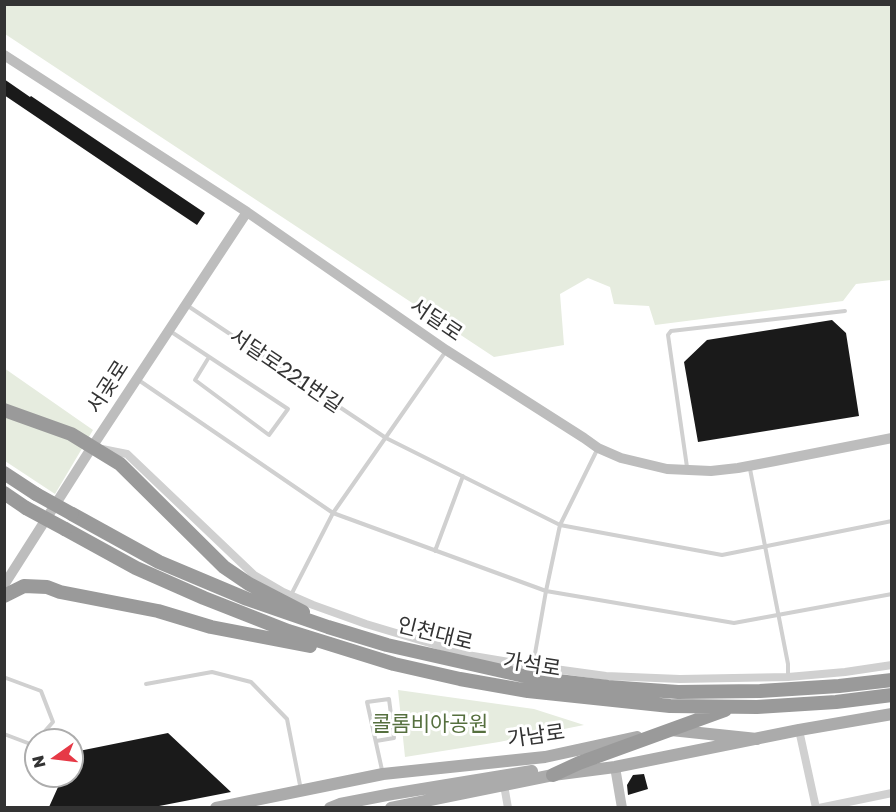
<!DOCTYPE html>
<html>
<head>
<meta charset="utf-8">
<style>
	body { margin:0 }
	#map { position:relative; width:896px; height:812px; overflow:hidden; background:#fff; font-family:"Golos Text",sans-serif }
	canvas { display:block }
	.frame { position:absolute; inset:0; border:6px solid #333; pointer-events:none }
	.north { position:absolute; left:24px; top:728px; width:60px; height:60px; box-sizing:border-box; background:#fff; border:2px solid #adadad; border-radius:50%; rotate:256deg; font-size:16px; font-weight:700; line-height:24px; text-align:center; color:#333 }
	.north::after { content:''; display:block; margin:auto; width:21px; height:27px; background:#e63946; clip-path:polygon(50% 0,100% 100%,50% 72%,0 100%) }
</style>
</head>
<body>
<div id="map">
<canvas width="896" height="812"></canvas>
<div class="frame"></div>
<div class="north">N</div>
</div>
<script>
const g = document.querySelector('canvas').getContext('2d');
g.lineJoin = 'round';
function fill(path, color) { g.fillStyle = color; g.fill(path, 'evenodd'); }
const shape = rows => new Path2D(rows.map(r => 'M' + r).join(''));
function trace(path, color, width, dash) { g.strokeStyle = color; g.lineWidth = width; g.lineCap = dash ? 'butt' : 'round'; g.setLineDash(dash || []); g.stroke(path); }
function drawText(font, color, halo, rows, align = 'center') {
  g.font = font + ' "Golos Text","Noto Sans KR",sans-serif'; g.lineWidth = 6; g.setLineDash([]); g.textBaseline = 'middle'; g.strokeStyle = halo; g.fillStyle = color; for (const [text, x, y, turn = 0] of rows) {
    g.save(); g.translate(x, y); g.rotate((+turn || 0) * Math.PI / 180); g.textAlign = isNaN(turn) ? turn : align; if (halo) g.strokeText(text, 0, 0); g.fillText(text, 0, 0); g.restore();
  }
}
fill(shape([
	[4,5,891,5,891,280,856,284,843,301,655,325,649,306,614,304,610,287,588,278,560,294,564,345,494,357,5,34],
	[4,368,93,430,55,494,5,461],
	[398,690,534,709,584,725,499,742,405,757]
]), '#e6ecdf');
fill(shape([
	[4,79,30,97,31,96,205,213,197,225,149,193,4,95],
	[832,320,846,333,859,416,698,442,684,362,707,340],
	[168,733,231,792,154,807,49,807,63,776,72,776,72,757,74,752],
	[644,774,648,789,628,795,627,785,633,775]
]), '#1a1a1a');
trace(shape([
	[188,306,386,438,560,525,722,555,892,521],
	[170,331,288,409,269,435,195,380,209,357],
	[137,379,333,513,546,591,734,623,892,594],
	[687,467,668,335,671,331,845,311],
	[750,469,788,664,788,676],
	[435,551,463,476],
	[291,595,333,513,446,351],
	[533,665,546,591,560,525,597,450],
	[4,679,6,678,41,691,53,722,37,740],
	[146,684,212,672,251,682,287,719,301,790],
	[4,734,33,745,36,741],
	[376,741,394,738,389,699,367,702,382,770]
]), '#d0d0d0', 4);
trace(shape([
	[102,449,127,454,254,575,283,592,313,605,366,624,473,656,533,666,606,676,680,679,788,677,845,672,892,665],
	[799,730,816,808],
	[504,785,508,808],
	[819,808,892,793]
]), '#d0d0d0', 8);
trace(shape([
	[4,55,247,212,446,350,584,438,598,448,621,458,667,469,711,471,738,468,775,461,892,438],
	[4,585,92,447,247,212],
	[615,767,622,808]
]), '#bdbdbd', 10);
trace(shape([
	[671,730,757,739],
	[216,808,383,774,545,757,637,737],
	[330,808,340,804,392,794,532,771],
	[391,808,553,775,615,767,799,730,892,714]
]), '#ababab', 12);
trace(shape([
	[4,410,71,434,120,464,224,567,249,584,303,612],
	[4,473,36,494],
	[4,493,26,508],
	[72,514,159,562,247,599,328,627,387,645,533,678,608,687,678,692,760,691,839,686,892,680],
	[65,529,136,568,204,598,288,631,394,664,460,679,528,691,670,706,757,707,836,702,892,695],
	[4,596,24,586,47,587,60,592,158,611,211,627,310,646],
	[553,775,579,763,725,710]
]), '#9a9a9a', 14);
trace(shape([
	[36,494,72,514],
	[26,508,65,529]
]), '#9a9a9a', 14);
drawText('21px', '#333', '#fff', [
	["서달로",436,320,34],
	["서달로221번길",286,371,34],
	["서곶로",108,387,-57],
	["인천대로",435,634,14],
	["가석로",532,665,9],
	["가남로",536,736,-8]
]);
drawText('21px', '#56703f', '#fff', [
	["콜롬비아공원",430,724]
]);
</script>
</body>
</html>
